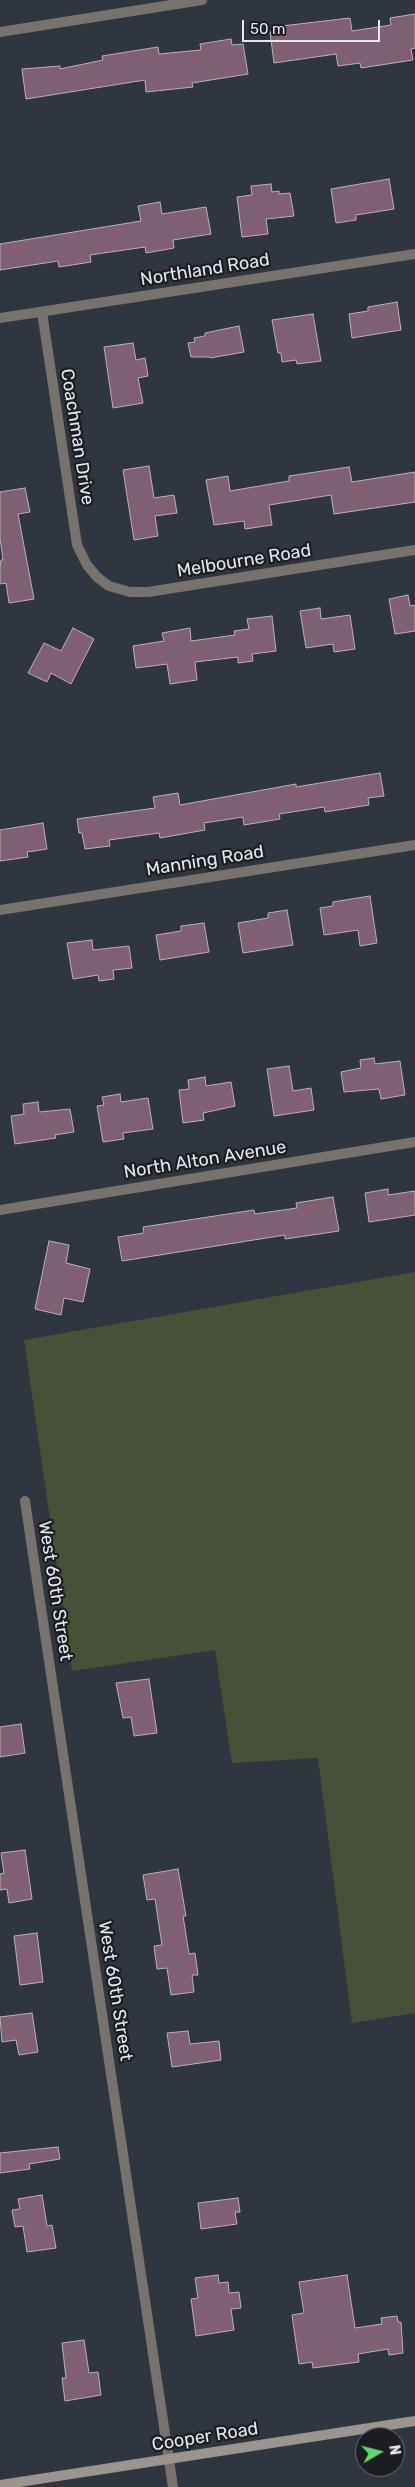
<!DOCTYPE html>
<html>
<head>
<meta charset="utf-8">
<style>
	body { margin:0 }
	#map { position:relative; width:415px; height:2487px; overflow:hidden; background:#30363f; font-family:Rubik,sans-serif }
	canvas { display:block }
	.north { position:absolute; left:355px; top:2427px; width:50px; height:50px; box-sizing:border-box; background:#1b1d21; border:1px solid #6c6f73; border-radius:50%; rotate:82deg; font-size:14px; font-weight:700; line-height:20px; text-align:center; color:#e5e9ef }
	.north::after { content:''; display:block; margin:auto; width:18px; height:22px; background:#61d56a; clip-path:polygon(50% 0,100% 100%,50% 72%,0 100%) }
	.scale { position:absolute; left:242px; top:20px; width:138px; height:22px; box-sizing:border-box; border:2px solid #e5e9ef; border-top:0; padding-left:6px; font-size:15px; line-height:18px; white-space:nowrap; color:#e5e9ef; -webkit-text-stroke:4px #1b1d21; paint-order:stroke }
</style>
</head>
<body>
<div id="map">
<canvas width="415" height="2487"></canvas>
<div class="north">N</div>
<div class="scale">50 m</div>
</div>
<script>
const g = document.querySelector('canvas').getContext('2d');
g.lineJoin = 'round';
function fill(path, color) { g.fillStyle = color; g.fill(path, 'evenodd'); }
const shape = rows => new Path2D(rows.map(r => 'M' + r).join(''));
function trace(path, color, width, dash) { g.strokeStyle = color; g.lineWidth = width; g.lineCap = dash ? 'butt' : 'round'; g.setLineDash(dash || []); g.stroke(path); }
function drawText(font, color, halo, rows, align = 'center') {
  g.font = font + ' Rubik,sans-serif'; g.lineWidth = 4.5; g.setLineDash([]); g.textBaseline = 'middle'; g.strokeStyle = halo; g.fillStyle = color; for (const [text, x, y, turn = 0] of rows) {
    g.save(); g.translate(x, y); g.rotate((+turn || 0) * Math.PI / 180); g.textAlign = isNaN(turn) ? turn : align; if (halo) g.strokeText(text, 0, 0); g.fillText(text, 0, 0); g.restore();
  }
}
fill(shape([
	[415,1272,415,2013,352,2023,318,1758,232,1763,215,1650,72,1671,24,1340]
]), '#485138');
const building = shape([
	[415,14,415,48,411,49,413,60,361,68,360,63,338,66,336,54,274,63,270,32,283,30,282,26,350,18,352,31,391,25,390,18,415,14],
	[231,39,232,45,243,44,248,74,192,83,193,87,146,92,145,80,26,99,22,69,60,66,60,69,103,60,102,56,158,47,159,54,201,50,200,44,231,39],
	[389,179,394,209,356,215,356,220,336,223,331,189,389,179],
	[271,184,272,192,279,191,279,194,290,193,294,216,266,219,268,234,242,237,237,197,252,195,251,186,271,184],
	[160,202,162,214,206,207,211,234,173,240,174,248,146,253,145,247,90,255,91,262,59,267,58,261,0,270,0,244,141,221,138,206,160,202],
	[397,302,401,330,352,338,349,314,368,311,368,307,397,302],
	[313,314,321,361,297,364,296,360,282,362,281,353,278,353,272,320,313,314],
	[239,326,244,352,210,358,209,357,191,357,188,343,195,342,194,338,205,336,205,333,239,326],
	[133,343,136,360,145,358,148,376,138,378,143,403,113,408,104,347,133,343],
	[149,466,154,498,174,495,177,513,155,516,158,536,134,540,123,470,149,466],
	[349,467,352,482,415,472,415,502,334,514,331,495,269,505,272,525,245,529,244,521,214,525,206,480,228,476,230,491,289,481,289,476,349,467],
	[25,488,30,512,18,514,34,599,9,603,6,583,0,584,0,567,1,560,3,560,0,538,0,492,25,488],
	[408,595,410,606,415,605,415,631,395,634,389,599,408,595],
	[320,608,321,619,350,615,355,649,334,652,333,644,306,648,300,611,320,608],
	[272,616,276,651,252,654,253,661,238,663,238,657,195,662,197,680,170,684,167,664,136,668,133,646,164,641,162,633,190,628,191,641,235,635,234,631,249,629,247,619,272,616],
	[73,628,94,639,71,684,51,673,47,682,28,673,44,643,61,651,73,628],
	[380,773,384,796,368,798,369,805,325,812,324,807,279,814,280,819,244,825,243,817,204,823,205,830,160,838,159,833,109,840,110,846,85,849,82,833,79,833,77,819,155,808,153,797,178,793,180,805,296,784,296,787,380,773],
	[43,823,47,849,27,852,28,857,0,861,0,830,43,823],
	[370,896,377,943,360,946,358,930,324,935,320,908,333,906,333,902,370,896],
	[287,910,293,945,243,953,238,923,268,918,268,913,287,910],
	[204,923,209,952,160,960,156,935,181,931,181,926,204,923],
	[92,940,93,950,129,946,132,968,113,970,114,979,99,981,98,975,73,979,67,943,92,940],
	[374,1058,375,1064,400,1061,405,1095,381,1099,379,1089,344,1092,341,1072,361,1068,360,1060,374,1058],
	[289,1066,293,1091,311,1088,314,1110,274,1116,267,1069,289,1066],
	[205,1077,206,1086,231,1082,235,1106,203,1113,204,1120,183,1123,179,1090,189,1089,188,1080,205,1077],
	[120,1094,121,1102,148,1098,153,1129,123,1133,124,1139,103,1142,97,1106,104,1105,102,1097,120,1094],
	[38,1102,39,1112,70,1109,74,1132,55,1135,56,1138,15,1144,11,1116,24,1114,23,1104,38,1102],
	[388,1189,388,1195,415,1191,415,1215,369,1222,365,1193,388,1189],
	[333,1197,339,1231,285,1239,285,1235,122,1261,118,1237,144,1233,143,1227,254,1210,255,1214,297,1208,296,1203,333,1197],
	[49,1241,69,1245,66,1263,90,1269,83,1302,64,1298,61,1315,35,1309,49,1241],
	[149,1679,157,1733,134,1736,131,1717,123,1718,116,1683,149,1679],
	[21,1724,25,1753,0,1757,0,1727,21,1724],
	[25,1850,32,1899,9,1903,7,1889,0,1890,0,1874,4,1873,1,1853,25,1850],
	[178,1869,186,1916,183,1916,189,1954,195,1953,198,1975,192,1975,194,1992,171,1995,167,1968,157,1969,154,1946,162,1945,155,1899,147,1900,143,1875,178,1869],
	[37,1933,43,1982,20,1985,14,1936,37,1933],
	[32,2013,38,2052,19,2055,16,2040,2,2042,0,2017,32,2013],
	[188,2031,190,2044,219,2041,221,2060,172,2067,167,2033,188,2031],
	[58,2147,60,2159,29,2164,30,2169,0,2173,0,2153,58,2147],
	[42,2195,47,2226,52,2225,56,2248,27,2252,23,2226,15,2227,12,2210,20,2209,18,2199,42,2195],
	[238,2198,240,2212,235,2212,237,2224,201,2229,198,2203,238,2198],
	[218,2275,219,2283,228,2282,229,2293,239,2292,241,2308,231,2309,234,2330,196,2336,191,2299,198,2298,195,2278,218,2275],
	[347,2275,355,2328,382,2324,381,2318,397,2316,398,2322,401,2322,403,2353,389,2355,388,2349,358,2354,359,2362,313,2368,312,2362,299,2364,292,2315,304,2313,299,2282,347,2275],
	[84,2340,89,2373,98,2372,101,2395,65,2401,62,2378,66,2378,62,2343,84,2340]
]);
fill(building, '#7f5f72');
trace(building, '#bdb0b7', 1);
trace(shape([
	[0,32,202,0],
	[42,312,77,545,87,565,97,577,109,586,130,592,148,592,415,550],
	[0,318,415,254],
	[0,910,415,845],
	[0,1210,415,1142],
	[25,1501,173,2487]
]), '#78726f', 10);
trace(shape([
	[0,2485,415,2421]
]), '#9c948f', 10);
drawText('18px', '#e5e9ef', '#1b1d21', [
	["Northland Road",205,270,-9],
	["Coachman Drive",77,437,81],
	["Melbourne Road",244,561,-9],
	["Manning Road",205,861,-9],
	["North Alton Avenue",205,1160,-9],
	["West 60th Street",55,1591,81],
	["West 60th Street",115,1991,81],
	["Cooper Road",205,2437,-9]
]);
</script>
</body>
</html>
